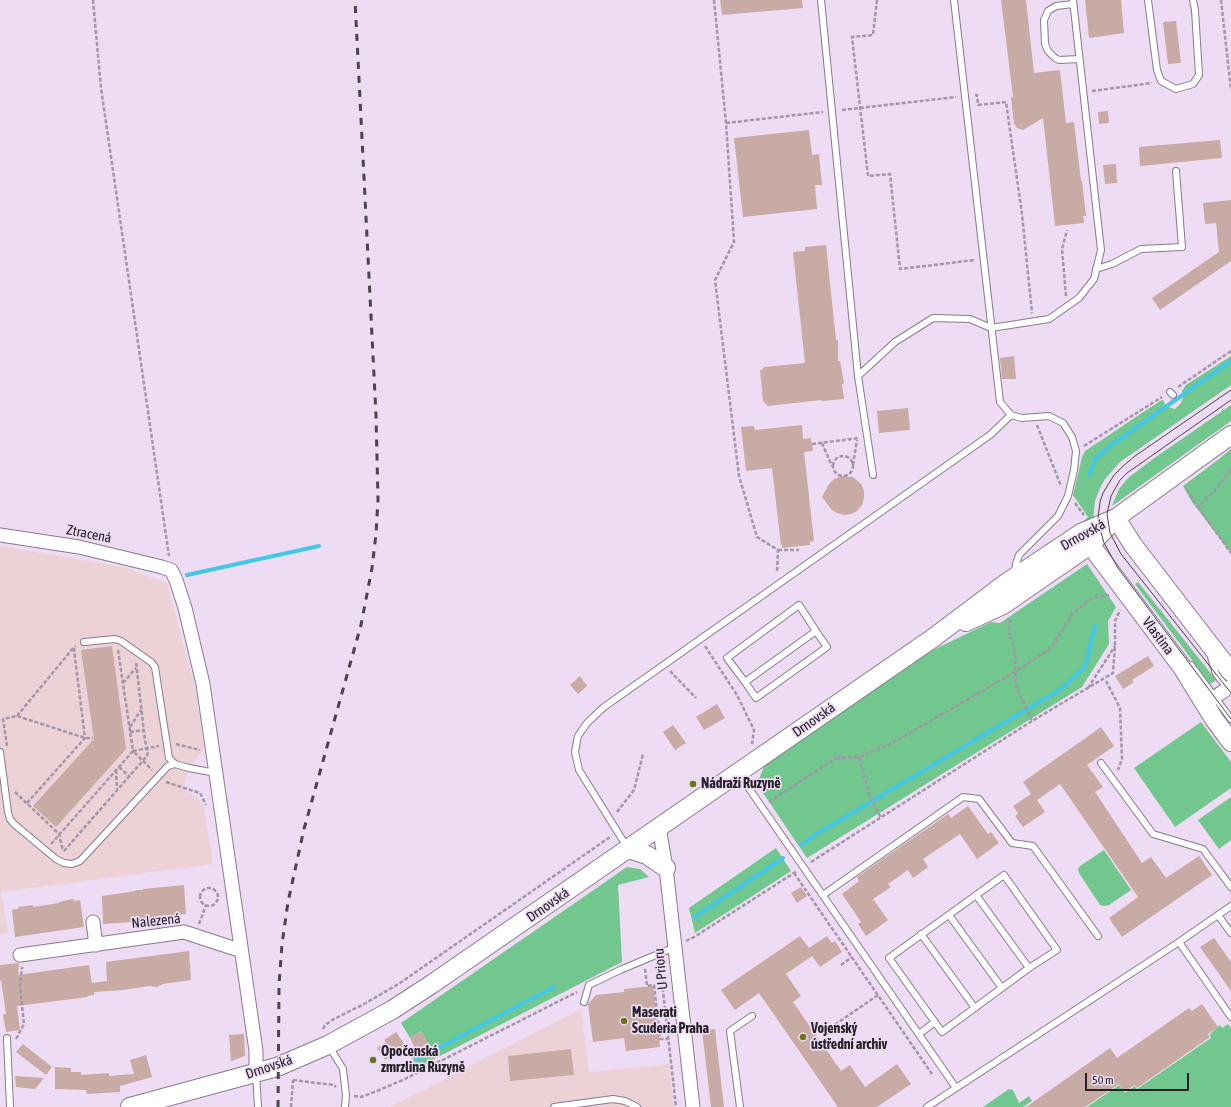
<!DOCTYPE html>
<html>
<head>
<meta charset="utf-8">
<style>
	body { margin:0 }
	#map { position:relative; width:1231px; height:1107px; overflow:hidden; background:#eddcf3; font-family:"Asap Condensed",sans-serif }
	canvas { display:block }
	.scale { position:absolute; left:1085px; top:1073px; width:104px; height:18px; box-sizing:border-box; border:2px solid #262028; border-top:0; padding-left:5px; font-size:12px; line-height:14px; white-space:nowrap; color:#262028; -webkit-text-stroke:3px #eddcf3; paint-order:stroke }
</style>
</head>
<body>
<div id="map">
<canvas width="1231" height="1107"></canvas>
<div class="scale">50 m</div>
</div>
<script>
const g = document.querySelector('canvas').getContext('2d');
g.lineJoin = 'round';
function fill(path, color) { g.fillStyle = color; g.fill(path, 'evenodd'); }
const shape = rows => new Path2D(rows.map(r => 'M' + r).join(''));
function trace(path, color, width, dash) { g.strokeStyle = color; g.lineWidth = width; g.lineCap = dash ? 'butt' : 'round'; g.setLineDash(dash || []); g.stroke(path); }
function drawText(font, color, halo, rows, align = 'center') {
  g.font = font + ' "Asap Condensed",sans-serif'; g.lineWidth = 3.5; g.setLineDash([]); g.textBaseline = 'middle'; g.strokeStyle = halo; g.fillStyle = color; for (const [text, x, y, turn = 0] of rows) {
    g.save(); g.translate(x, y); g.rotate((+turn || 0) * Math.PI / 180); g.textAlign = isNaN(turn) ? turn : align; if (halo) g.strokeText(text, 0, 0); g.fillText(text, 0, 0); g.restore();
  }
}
fill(shape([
	[0,546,124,567,167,583,195,687,204,748,189,768,183,789,187,790,198,799,204,808,213,864,1,892,8,933,0,934],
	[581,1009,589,1072,669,1064,674,1107,390,1107]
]), '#ecd2d6');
fill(shape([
	[1231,356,1231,385,1120,462,1105,479,1101,486,1095,501,1093,520,1087,524,1084,521,1088,517,1073,495,1082,457,1085,451,1160,401,1163,400,1164,401,1165,406,1175,409,1181,403,1183,397,1182,391,1186,385],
	[1231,405,1231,421,1112,506,1119,489,1128,478,1153,459],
	[1231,449,1231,553,1192,502,1183,486,1219,459],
	[1087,564,1116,607,1108,621,1109,644,1082,687,807,858,757,784,764,766,931,651,991,622,1000,623],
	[1138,582,1216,680,1215,681,1210,684,1135,584],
	[1201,722,1231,762,1231,788,1175,827,1134,768],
	[1231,797,1231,840,1219,849,1198,820],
	[776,848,791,871,695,933,689,908],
	[1104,850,1131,890,1109,905,1104,906,1100,905,1079,873,1078,869,1080,866],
	[627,867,640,869,649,877,618,885,622,962,434,1059,417,1070,411,1054,417,1052,416,1050,422,1046,423,1048,429,1045,421,1031,410,1038,401,1023],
	[1228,1024,1231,1028,1231,1107,1087,1107,1119,1085,1125,1093,1135,1086,1137,1089,1211,1038,1210,1034,1220,1025,1222,1028],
	[1009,1089,1013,1090,1019,1103,1029,1096,1032,1101,1023,1107,983,1107]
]), '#71c78e');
trace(shape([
	[1089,475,1096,458,1110,446,1231,361],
	[187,575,319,546],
	[802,845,815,835,1061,689,1085,667,1095,626],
	[695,917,783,858],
	[418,1059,554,987]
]), '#45c8e7', 4);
fill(shape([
	[720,0,802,0,803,8,722,15],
	[1001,0,1026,0,1034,73,1060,70,1066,123,1074,122,1081,181,1082,181,1086,216,1083,216,1084,223,1055,226,1043,118,1023,130,1017,128,1014,124,1011,97,1013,97],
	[1085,0,1121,0,1124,33,1089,38],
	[1176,21,1181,63,1168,64,1163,22],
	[1108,111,1109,123,1099,124,1098,112],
	[809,130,812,155,819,154,822,185,815,185,817,209,743,217,734,138],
	[1220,140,1222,158,1140,166,1139,147],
	[1116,164,1117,183,1105,184,1103,165],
	[1231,200,1231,261,1160,310,1152,298,1219,252,1216,223,1205,224,1203,203],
	[826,245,836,340,838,340,838,361,840,361,844,383,842,384,844,399,822,401,821,400,768,406,763,401,760,370,762,370,764,367,805,363,793,252,805,251,805,247],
	[1014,356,1016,379,1002,379,1000,358],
	[908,408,910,430,879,433,877,411],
	[802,425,803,439,811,438,813,451,804,452,814,541,810,542,810,545,782,548,782,545,781,545,772,468,746,471,741,427,754,426,755,430],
	[842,476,853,477,861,484,864,491,864,498,862,505,857,511,851,514,844,515,837,513,832,510,822,497,829,484,834,479],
	[112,646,126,749,56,827,33,806,94,739,81,650],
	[1148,656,1154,666,1132,680,1134,682,1123,689,1115,676],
	[580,676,587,686,578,694,570,685],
	[717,704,725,718,704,730,696,717],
	[673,725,686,743,675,750,663,732],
	[1101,727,1114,746,1087,765,1103,787,1095,792,1142,863,1151,857,1166,878,1199,856,1212,875,1122,937,1109,918,1138,897,1060,784,1037,800,1045,812,1023,827,1015,816,1018,813,1013,806,1031,794,1023,782],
	[968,806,988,834,991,832,999,843,977,859,960,834,923,859,928,867,913,878,908,870,888,884,891,887,873,899,888,920,866,936,858,924,861,922,842,894,859,881,857,877,910,840,948,814,951,818],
	[184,885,186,914,158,916,158,917,132,921,132,922,103,924,102,896,136,891,135,890,143,890,143,889],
	[801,887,807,896,797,903,791,893],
	[73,899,74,901,80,900,84,927,15,937,12,910,18,909,18,907,33,905,33,907,59,903,59,902],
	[800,936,809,948,827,936,832,943,835,941,842,952,820,967,812,956,786,974,801,996,793,1002,841,1071,850,1065,865,1087,897,1064,911,1084,877,1107,838,1107,759,993,735,1010,721,990],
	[1214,938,1231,962,1231,991,1200,947],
	[189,951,191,980,163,984,157,987,149,986,124,990,94,992,94,995,87,996,88,997,17,1006,20,1030,6,1032,3,1015,6,1014,1,980,0,981,0,965,19,963,18,975,89,965,92,983,107,981,106,962],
	[653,986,660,1047,626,1051,624,1038,593,1042,588,1004,596,995,624,992,624,989],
	[1202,1004,1218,1027,1208,1034,1210,1037,1137,1088,1135,1085,1124,1092,1119,1084,1085,1107,1026,1107,1110,1048,1117,1058,1189,1008,1192,1011],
	[715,1029,724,1107,711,1107,702,1030],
	[421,1031,428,1043,416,1050,410,1038],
	[396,1032,405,1045,385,1060,377,1048,386,1042,384,1040],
	[244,1034,245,1056,231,1061,229,1035],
	[23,1044,52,1067,46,1075,16,1052],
	[571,1049,574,1075,510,1081,508,1056],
	[146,1055,152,1077,120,1086,120,1092,87,1094,86,1090,55,1089,55,1067,71,1068,71,1072,81,1072,81,1075,109,1073,109,1076,134,1074,130,1060],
	[15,1076,44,1078,35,1089,16,1087]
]), '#c8aba5');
const lane = shape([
	[821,0,858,376,873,475],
	[954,0,1000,402,1011,415,1022,418,1049,416,1063,423,1072,437,1076,451,1074,470,1068,496,1058,516,1019,555,1016,564,1015,574],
	[1148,0,1157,70,1161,81,1176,89,1193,84,1199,75,1195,10,1193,0],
	[1073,4,1056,6,1048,11,1044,20,1045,44,1048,51,1055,58,1059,60,1079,59],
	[1096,269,1112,264,1141,249,1182,247,1176,171],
	[858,376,895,342,933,318,970,319,991,328,1049,319,1079,298,1094,279,1101,250,1073,0],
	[1170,392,1173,395],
	[84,642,115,639,121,641,151,662,155,667,169,758,175,764,189,768,216,773],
	[1211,657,1216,674,1228,689],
	[1191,665,1231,719],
	[745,682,727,658,799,605,816,631,745,682,756,698,827,647,816,631],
	[0,752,8,812,10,819,14,824,56,859,64,863,72,864,80,861,168,766,175,764],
	[1101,763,1153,834,1203,849,1231,887],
	[739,774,956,1088],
	[627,847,579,770,575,752,578,736,587,723,604,707,990,435,1011,415],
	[1004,875,1057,950,1029,968,942,1032,889,958,1004,875],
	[823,895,963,797,979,799,1012,843,1033,846,1098,936],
	[976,895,1029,968],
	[949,915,1002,988],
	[1218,915,1231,933],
	[921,934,975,1008],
	[1179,942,1231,906],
	[584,1002,589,985,620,970,675,947],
	[919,1034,935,1022],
	[7,1038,10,1107],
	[329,1046,343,1069,346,1095,345,1107],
	[256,1074,258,1107],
	[554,1107,613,1099,625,1101,637,1107],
	[740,1107,730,1031,752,1016],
	[927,1107,1179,942,1231,1017]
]);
const street = shape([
	[0,535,79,547,162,567,171,570,176,580,185,608,203,684,256,1051,256,1073],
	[1205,704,1231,686],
	[659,827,666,868,693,1107],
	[93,922,96,945],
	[20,955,184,932,236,949,241,949]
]);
const secondary = shape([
	[1116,518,1133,545,1231,672],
	[1083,535,1182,667,1214,719,1231,742],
	[966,622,1003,605,1090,545,1116,518,1231,435],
	[628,849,647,855,666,868],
	[130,1107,277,1067,328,1045,392,1010,432,984,933,638,1006,583,1081,533,1116,518]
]);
trace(lane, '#89798e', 8);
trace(street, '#89798e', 15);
trace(secondary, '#89798e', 20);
trace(shape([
	[93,0,101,88,169,556],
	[714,0,726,123,734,242,715,280,739,476,757,537,778,550,777,573],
	[877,0,873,35,852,37,868,176,890,174,900,269,975,260],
	[1221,0,1231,90],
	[1092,91,1152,83],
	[975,95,977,95,978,105,1006,102,1022,214,1032,313],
	[842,110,956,97],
	[726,123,823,112],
	[1066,296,1062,249,1067,230],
	[1178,387,1231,351],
	[1037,425,1061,486],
	[822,443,832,466],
	[812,444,859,438],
	[1084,446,1162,397],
	'833 466a10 10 0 1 1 20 0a10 10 0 1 1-20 0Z',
	[853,465,857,440],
	[1187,490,1198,507,1218,487,1231,469],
	[1075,503,1084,515],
	[1198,507,1231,553],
	[778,550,799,550],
	[1009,619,1010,623,1009,634,1012,642,1015,655,1015,672,1016,686,1032,721],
	[705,646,737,695,754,730,752,744],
	[118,650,133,751,159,746],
	[670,671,696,698],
	[1106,681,1120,708,1122,759,1118,770],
	[123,683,136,668],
	[1088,688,1115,646],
	[17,716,74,647],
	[130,727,141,710],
	[130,732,144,730],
	[176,744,200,750],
	[7,746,3,719,17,716,85,738,93,738],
	[859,757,870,797,881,818],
	[836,758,859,757,894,742,1015,672,1051,648,1073,613,1092,598,1109,595],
	[119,767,130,777],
	[116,770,117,789],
	[166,782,200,793,206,805],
	[15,792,59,834,63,851],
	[769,802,841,755],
	[27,803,85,738,74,650,74,647,76,646],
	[617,812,634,790,643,754],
	[51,844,133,751,152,770],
	[64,851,147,756,148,751,145,741,136,662],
	[811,862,1032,721,1113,673,1115,645,1115,621,1120,610],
	[794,873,932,1074],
	'200 897a9 9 0 1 1 18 0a9 9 0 1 1-18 0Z',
	[199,924,206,905],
	[686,941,696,936,797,871],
	[660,964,676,1107],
	[841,965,852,957],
	[645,969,647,986,654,985,660,1039,668,1039],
	[830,1028,878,995],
	[323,1029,325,1025,334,1019,366,1003,400,983,610,837],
	[16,1039,24,1024,20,987,22,967],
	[293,1080,334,1085,336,1087],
	[354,1096,361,1097,377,1091,405,1079,577,992],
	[291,1107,293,1080]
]), '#a396a8', 2.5, [4, 2]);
trace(lane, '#fff', 6);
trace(street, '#fff', 13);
trace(secondary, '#fff', 18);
trace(shape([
	[1231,390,1135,456,1122,467,1114,475,1103,493,1100,502,1098,518,1100,529,1104,543,1118,568,1231,719],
	[1231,400,1127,473,1120,480,1111,496,1107,514,1110,533,1121,554,1231,693]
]), '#4b434e', 1);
trace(shape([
	[278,1107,279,985,282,944,288,902,304,829,361,625,372,568,376,534,378,500,376,415,355,0]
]), '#4b434e', 3, [7, 7]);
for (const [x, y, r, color] of [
	[693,784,4,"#6b731b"],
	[624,1021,4,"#6b731b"],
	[803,1037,4,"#6b731b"],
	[373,1060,4,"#6b731b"]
]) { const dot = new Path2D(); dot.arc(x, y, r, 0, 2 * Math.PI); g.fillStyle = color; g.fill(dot); trace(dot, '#eddcf3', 1.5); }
drawText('14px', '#262028', '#eddcf3', [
	["Ztracená",89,534,11],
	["Drnovská",1083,535,-29],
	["Vlastina",1158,636,53],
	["Drnovská",814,720,-35],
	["Drnovská",548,905,-35],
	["Nalezená",156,921,-6],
	["U Prioru",661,969,-96],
	["Drnovská",269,1067,-19]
]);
drawText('bold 14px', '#262028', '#eddcf3', [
	["Nádraží Ruzyně",701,784],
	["Maserati",632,1013],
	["Scuderia Praha",632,1029],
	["Vojenský",811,1029],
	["ústřední archiv",811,1045],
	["Opočenská",381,1052],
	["zmrzlina Ruzyně",381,1068]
], 'left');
</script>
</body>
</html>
